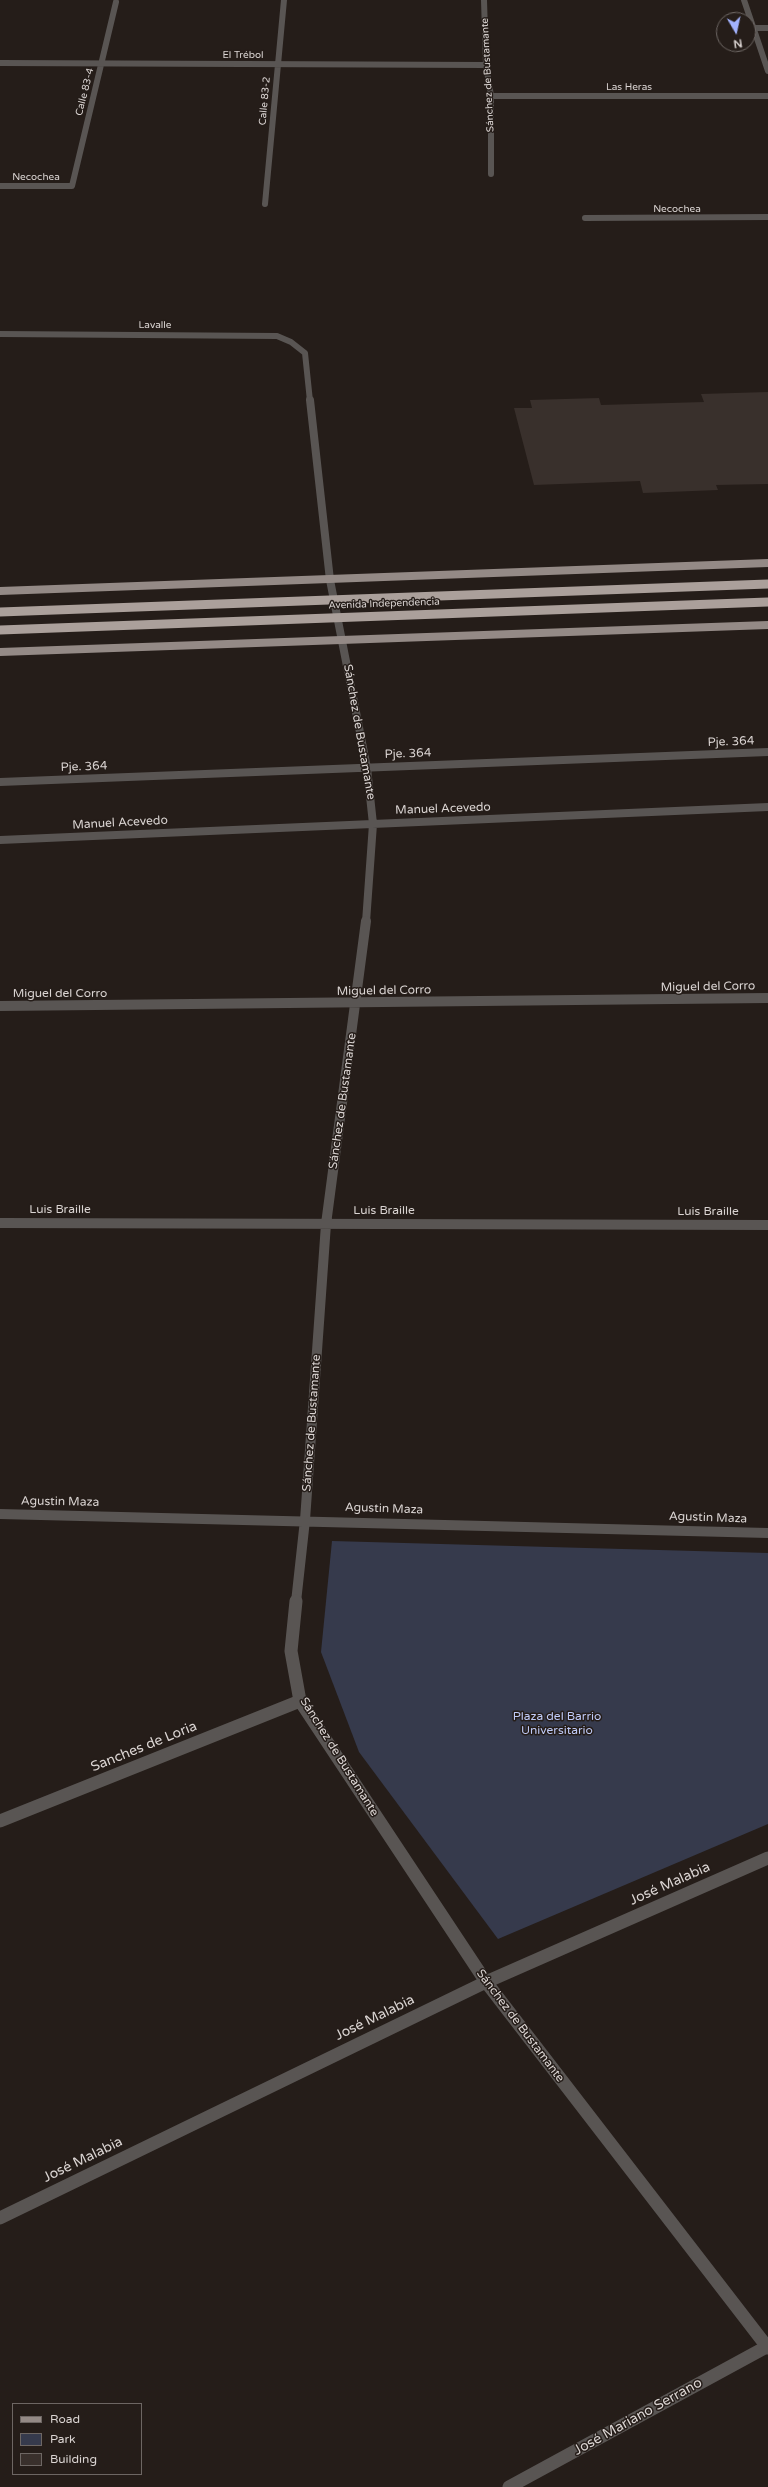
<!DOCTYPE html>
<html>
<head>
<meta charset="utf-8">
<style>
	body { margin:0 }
	#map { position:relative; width:768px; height:2487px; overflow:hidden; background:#251d19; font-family:"Varela Round",sans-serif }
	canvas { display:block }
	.legend { position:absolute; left:12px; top:2403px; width:130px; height:72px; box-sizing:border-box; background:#251d19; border:1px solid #6d6663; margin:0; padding:5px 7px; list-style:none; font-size:12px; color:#dad4d2 }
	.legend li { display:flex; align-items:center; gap:8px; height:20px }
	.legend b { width:20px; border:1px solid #6d6663 }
	.north { position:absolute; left:716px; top:12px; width:40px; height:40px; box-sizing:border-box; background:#251d19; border:1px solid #6d6663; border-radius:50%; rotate:171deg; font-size:11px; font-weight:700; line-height:16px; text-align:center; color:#dad4d2 }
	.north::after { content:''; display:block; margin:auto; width:14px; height:18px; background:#a2b2fd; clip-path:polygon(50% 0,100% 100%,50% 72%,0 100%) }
</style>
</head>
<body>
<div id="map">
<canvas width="768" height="2487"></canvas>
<ul class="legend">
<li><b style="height:5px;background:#948a86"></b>Road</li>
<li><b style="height:11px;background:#363a4c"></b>Park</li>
<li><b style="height:11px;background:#39302c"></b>Building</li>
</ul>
<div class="north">N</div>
</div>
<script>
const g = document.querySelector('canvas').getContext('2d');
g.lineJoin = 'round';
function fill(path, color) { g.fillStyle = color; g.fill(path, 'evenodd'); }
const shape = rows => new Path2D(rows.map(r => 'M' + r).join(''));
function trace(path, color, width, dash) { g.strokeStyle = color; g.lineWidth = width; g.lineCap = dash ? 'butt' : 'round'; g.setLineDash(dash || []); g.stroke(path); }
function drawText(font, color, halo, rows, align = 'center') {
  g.font = font + ' "Varela Round",sans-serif'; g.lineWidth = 3; g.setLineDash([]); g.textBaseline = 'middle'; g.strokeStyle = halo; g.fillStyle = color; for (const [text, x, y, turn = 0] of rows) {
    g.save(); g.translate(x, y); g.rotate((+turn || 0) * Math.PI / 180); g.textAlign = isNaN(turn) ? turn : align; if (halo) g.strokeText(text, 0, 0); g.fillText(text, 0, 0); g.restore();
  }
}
fill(shape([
	[332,1541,768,1553,768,1824,498,1939,359,1752,321,1652]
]), '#363a4c');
fill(shape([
	[768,392,768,484,716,485,718,490,643,493,640,481,534,485,514,408,532,408,530,400,599,398,601,405,704,402,701,394]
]), '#39302c');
trace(shape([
	[484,0,486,65,491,96,491,174],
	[744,0,768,71],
	[753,28,768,28],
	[0,63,486,65],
	[491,96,768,96],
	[0,186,72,186,116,2],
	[265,204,284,0],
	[585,218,768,217],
	[0,334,277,336,291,342,305,353,310,401]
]), '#595553', 6);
trace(shape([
	[310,400,330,580,367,768,373,824,366,922],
	[0,782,768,752],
	[0,840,768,807]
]), '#595553', 8);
trace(shape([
	[0,1006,768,998],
	[0,1223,768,1225],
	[0,1514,768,1533],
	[296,1602,305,1520,326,1224,366,921]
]), '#595553', 10);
trace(shape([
	[296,1601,291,1651,300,1701,486,1982,768,2348],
	[0,1821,300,1701],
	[0,2218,486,1982,768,1858],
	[509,2487,768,2346]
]), '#595553', 13);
trace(shape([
	[0,591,768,563],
	[0,652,768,625]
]), '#948a86', 8);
trace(shape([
	[0,612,768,584],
	[0,630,768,602]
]), '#aba09b', 9);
drawText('10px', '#dad4d2', '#251d19', [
	["El Trébol",243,55],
	["Sánchez de Bustamante",488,75,-93],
	["Las Heras",629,87],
	["Calle 83-4",85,92,-76],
	["Calle 83-2",265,101,-85],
	["Necochea",36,177],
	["Necochea",677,209],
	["Lavalle",155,325],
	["Avenida Independencia",384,604,-2]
]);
drawText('12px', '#dad4d2', '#251d19', [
	["Sánchez de Bustamante",359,732,80],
	["Pje. 364",731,742,-2],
	["Pje. 364",408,754,-2],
	["Pje. 364",84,767,-2],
	["Manuel Acevedo",443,809,-2],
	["Manuel Acevedo",120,823,-3],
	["Miguel del Corro",708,987,-1],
	["Miguel del Corro",384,991,-1],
	["Miguel del Corro",60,994],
	["Sánchez de Bustamante",343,1101,-82],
	["Luis Braille",60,1210],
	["Luis Braille",384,1211],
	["Luis Braille",708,1212],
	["Sánchez de Bustamante",312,1423,-86],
	["Agustin Maza",60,1502,1],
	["Agustin Maza",384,1509,2],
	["Agustin Maza",708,1518,2],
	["Sánchez de Bustamante",339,1757,58],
	["Sánchez de Bustamante",520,2026,53]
]);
drawText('12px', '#c0cbf8', '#251d19', [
	["Plaza del Barrio",557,1717],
	["Universitario",557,1731]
]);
drawText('14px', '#dad4d2', '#251d19', [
	["Sanches de Loria",144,1747,-22],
	["José Malabia",670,1884,-24],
	["José Malabia",375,2018,-26],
	["José Malabia",83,2160,-26],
	["José Mariano Serrano",638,2417,-29]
]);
</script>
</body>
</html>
